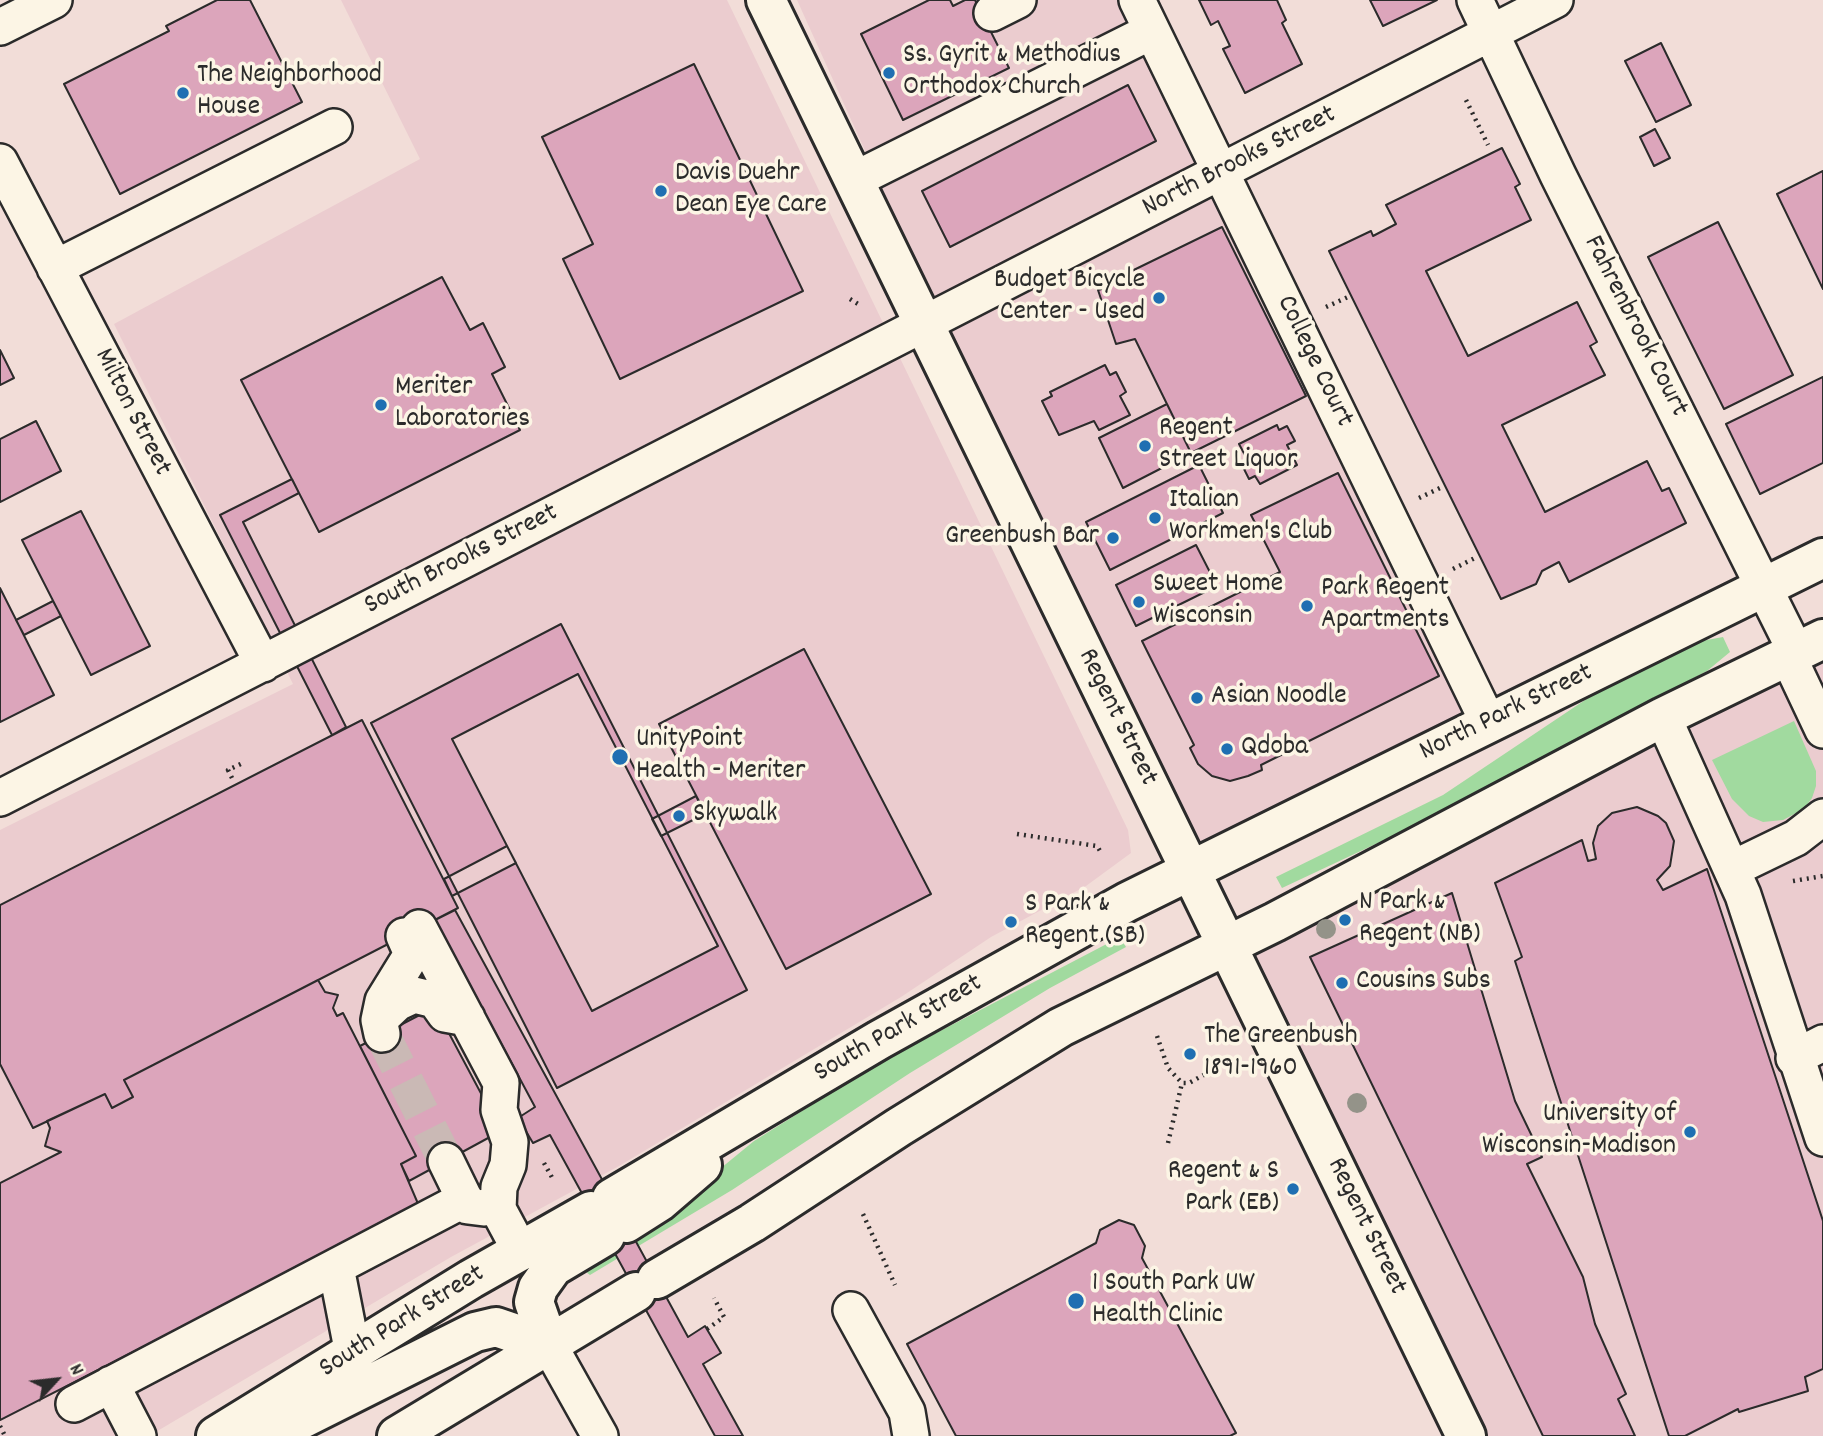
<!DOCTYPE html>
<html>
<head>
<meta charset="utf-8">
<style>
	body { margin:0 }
	#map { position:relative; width:1823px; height:1436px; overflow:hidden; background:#f2ddd8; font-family:Dekko,sans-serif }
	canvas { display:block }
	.north { position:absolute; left:21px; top:1345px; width:70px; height:70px; -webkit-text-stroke:5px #fcf5e5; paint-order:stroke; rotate:63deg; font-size:19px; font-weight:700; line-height:28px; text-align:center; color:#2b2b2b }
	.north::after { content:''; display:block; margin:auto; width:24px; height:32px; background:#2b2b2b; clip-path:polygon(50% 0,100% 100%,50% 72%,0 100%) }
</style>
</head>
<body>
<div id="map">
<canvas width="1823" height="1436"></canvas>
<div class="north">N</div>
</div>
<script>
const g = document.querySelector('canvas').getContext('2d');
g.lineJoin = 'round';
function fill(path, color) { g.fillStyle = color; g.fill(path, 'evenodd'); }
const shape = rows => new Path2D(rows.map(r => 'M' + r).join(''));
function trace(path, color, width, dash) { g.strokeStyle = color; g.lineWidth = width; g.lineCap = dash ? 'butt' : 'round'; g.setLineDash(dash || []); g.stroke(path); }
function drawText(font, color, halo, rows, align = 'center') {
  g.font = font + ' Dekko,sans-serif'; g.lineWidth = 7; g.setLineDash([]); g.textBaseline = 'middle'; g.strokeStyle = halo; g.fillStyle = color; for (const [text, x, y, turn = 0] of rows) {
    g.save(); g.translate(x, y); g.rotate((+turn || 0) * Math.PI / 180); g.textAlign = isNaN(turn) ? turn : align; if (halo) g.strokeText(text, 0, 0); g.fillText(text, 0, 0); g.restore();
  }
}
fill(shape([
	[341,0,727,0,1128,830,1131,853,1086,886,991,937,901,997,619,1166,451,1257,149,1436,0,1436,0,830,293,684,114,324,420,159],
	[797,0,1127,0,1489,724,1190,870],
	[1823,639,1823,1436,1466,1436,1227,945]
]), '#ebcccf');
fill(shape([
	[1723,637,1730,652,1707,671,1414,826,1282,888,1276,877,1443,795,1603,688,1696,642],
	[1794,721,1816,771,1816,786,1812,798,1804,809,1783,820,1763,822,1749,816,1732,799,1712,760],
	[1120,937,1126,947,1050,988,910,1073,732,1190,590,1275,578,1266,682,1200,754,1141,877,1064]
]), '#a1da9f');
const building = shape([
	[217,0,250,0,302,102,120,194,64,84,169,31,166,26,217,0],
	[929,0,950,0,953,6,965,0,975,0,1009,68,903,120,861,34,929,0],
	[1199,0,1277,0,1286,20,1282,23,1302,64,1245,93,1223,49,1230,46,1218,21,1211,25,1199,0],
	[1370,0,1437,0,1383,26,1370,0],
	[1661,43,1691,105,1656,122,1625,61,1661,43],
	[694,64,803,291,620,379,563,259,593,244,542,137,694,64],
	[1128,85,1156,141,950,247,922,191,1128,85],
	[1655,129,1670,158,1654,166,1640,137,1655,129],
	[1502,148,1520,184,1515,187,1531,220,1426,271,1468,356,1577,302,1597,342,1590,346,1605,375,1502,425,1545,512,1647,461,1662,491,1669,488,1686,523,1569,582,1559,562,1542,571,1536,584,1501,599,1329,251,1371,231,1373,236,1396,224,1386,205,1502,148],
	[1823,171,1823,289,1777,194,1823,171],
	[1718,222,1793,375,1724,409,1648,257,1718,222],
	[1222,227,1306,396,1191,453,1135,339,1116,344,1098,290,1109,287,1107,283,1222,227],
	[442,277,470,330,483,323,505,367,492,374,520,430,319,532,241,380,442,277],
	[0,350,14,378,0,385,0,350],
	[1105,365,1110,375,1116,372,1126,392,1120,396,1130,415,1099,430,1094,421,1059,435,1042,401,1052,396,1050,392,1105,365],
	[1823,377,1823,463,1760,494,1726,424,1823,377],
	[1167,404,1191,453,1123,488,1099,438,1167,404],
	[36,421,61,471,0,502,0,439,36,421],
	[1277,425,1279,430,1287,426,1295,441,1287,445,1297,465,1260,484,1255,476,1249,479,1241,463,1247,459,1239,444,1277,425],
	[1199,465,1223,513,1110,570,1086,522,1199,465],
	[1338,473,1439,676,1261,765,1262,770,1248,776,1230,781,1212,776,1198,764,1190,748,1194,745,1142,641,1280,572,1251,515,1338,473],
	[292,479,299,493,243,522,346,727,332,735,220,515,292,479],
	[81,511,150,646,91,675,22,540,81,511],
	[1196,545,1217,586,1136,626,1116,585,1196,545],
	[0,588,54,695,0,722,0,588],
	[53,601,61,616,24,635,16,620,53,601],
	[561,624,747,990,557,1088,371,723,561,624],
	[804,649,931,894,786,969,659,724,804,649],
	[578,674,718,946,592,1011,452,739,578,674],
	[362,720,458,908,124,1080,133,1097,112,1108,105,1094,33,1128,0,1064,0,905,362,720],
	[696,796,705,814,661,836,652,819,696,796],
	[1637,807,1658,816,1666,823,1674,841,1670,866,1657,880,1663,890,1707,869,1823,1221,1823,1369,1805,1377,1808,1391,1739,1412,1738,1409,1685,1436,1669,1436,1515,961,1522,957,1495,883,1582,840,1588,861,1596,859,1593,843,1598,826,1612,813,1637,807],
	[507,846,516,863,452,896,444,879,507,846],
	[1452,893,1515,1101,1542,1157,1527,1164,1583,1277,1595,1324,1626,1394,1618,1399,1635,1436,1543,1436,1310,957,1452,893],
	[455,910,688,1337,705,1326,721,1353,703,1364,743,1436,715,1436,550,1135,533,1143,518,1118,535,1107,435,920,455,910],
	[318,980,325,992,338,995,333,1008,337,1016,343,1013,416,1156,401,1164,419,1206,0,1420,0,1183,61,1152,45,1146,50,1128,47,1121,105,1094,112,1108,133,1097,124,1080,318,980],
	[435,1007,501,1131,409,1181,401,1164,416,1156,360,1046,435,1007],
	[1119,1220,1134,1225,1145,1246,1142,1258,1236,1433,1230,1436,956,1436,907,1344,1096,1243,1100,1230,1119,1220]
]);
fill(building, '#dca5bb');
trace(building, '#2b2b2b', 2);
trace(shape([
	[382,1034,446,1161]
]), '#cab9b5', 35, [35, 18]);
const minor = shape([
	[1137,0,1489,724],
	[1475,0,1558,175,1796,652],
	[992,13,1018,0],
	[0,27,54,0],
	[0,162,263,664],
	[854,180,1152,31],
	[55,268,334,127],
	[1788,656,1823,730],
	[1663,717,1743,895,1823,1138],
	[0,798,1555,0],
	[1732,869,1796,838,1823,817],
	[419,928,501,1083,499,1110,510,1142,508,1165,499,1187,498,1209,521,1252],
	[379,1020,397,1003,414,995,435,1000,445,1014,467,1018],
	[382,1034,379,1020,383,1001,412,954,404,936],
	[1794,1058,1823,1043],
	[446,1161,468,1206,484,1208],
	[336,1267,353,1354],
	[851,1310,907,1412,911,1436],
	[549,1345,600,1436],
	[111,1384,138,1436],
	[74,1404,465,1199]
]);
const major = shape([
	[766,0,1466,1436],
	[612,1198,879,1040,1127,902,1823,558],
	[626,1223,659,1202,702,1165],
	[657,1279,752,1223,899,1127,1061,1027,1275,922,1663,717,1823,639],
	[549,1345,534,1302,538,1288,553,1267,605,1236],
	[216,1436,471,1279,591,1211],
	[268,1436,475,1332,496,1327,549,1345],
	[397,1436,636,1292]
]);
trace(minor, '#2b2b2b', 40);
trace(major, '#2b2b2b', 44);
trace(shape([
	[1466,100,1488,145],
	[850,299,858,304],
	[1326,307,1348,297],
	[1419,498,1440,488],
	[1453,569,1475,558],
	[232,778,228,770,245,762],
	[1017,834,1097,846,1102,854],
	[1793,881,1823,876],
	[1157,1036,1168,1068,1182,1083,1189,1083,1231,1060],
	[1168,1143,1182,1083],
	[544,1163,554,1181],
	[863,1214,895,1285],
	[707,1329,724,1317,714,1298],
	[0,1426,5,1436]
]), '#2b2b2b', 4.5, [2, 5]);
trace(minor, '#fcf5e5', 35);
trace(major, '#fcf5e5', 38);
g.fillStyle = '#949389';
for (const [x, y] of [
	[1326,929],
	[1357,1103]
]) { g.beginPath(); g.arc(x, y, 10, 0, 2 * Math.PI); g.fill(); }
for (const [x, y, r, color] of [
	[889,73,7,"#1f6fb2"],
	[183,93,7,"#1f6fb2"],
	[661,191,7,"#1f6fb2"],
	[1159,298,7,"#1f6fb2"],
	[381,405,7,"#1f6fb2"],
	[1145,446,7,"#1f6fb2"],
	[1155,518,7,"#1f6fb2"],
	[1113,538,7,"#1f6fb2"],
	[1139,602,7,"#1f6fb2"],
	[1307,606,7,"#1f6fb2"],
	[1197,698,7,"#1f6fb2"],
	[1227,749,7,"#1f6fb2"],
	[620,757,9,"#1f6fb2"],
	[679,816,7,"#1f6fb2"],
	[1345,920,7,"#1f6fb2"],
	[1011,922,7,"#1f6fb2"],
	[1342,983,7,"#1f6fb2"],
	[1190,1054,7,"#1f6fb2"],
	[1690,1132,7,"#1f6fb2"],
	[1293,1189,7,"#1f6fb2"],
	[1076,1301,9,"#1f6fb2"]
]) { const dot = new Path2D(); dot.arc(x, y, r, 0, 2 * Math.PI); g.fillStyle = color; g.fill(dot); trace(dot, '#fcf5e5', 2.5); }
drawText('28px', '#2b2b2b', '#fcf5e5', [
	["Ss. Gyrit & Methodius",903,57],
	["Orthodox Church",903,89],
	["The Neighborhood",197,77],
	["House",197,109],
	["Davis Duehr",675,175],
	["Dean Eye Care",675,207],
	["Budget Bicycle",1145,282,"right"],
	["Center - Used",1145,314,"right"],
	["Meriter",395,389],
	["Laboratories",395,421],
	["Regent",1159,430],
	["Street Liquor",1159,462],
	["Italian",1169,502],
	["Workmen's Club",1169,534],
	["Greenbush Bar",1099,538,"right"],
	["Sweet Home",1153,586],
	["Wisconsin",1153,618],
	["Park Regent",1321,590],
	["Apartments",1321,622],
	["Asian Noodle",1211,698],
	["UnityPoint",636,741],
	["Health - Meriter",636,773],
	["Qdoba",1241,749],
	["Skywalk",693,816],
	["N Park &",1359,904],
	["Regent (NB)",1359,936],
	["S Park &",1025,906],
	["Regent (SB)",1025,938],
	["Cousins Subs",1356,983],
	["The Greenbush",1204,1038],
	["1891-1960",1204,1070],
	["University of",1676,1116,"right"],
	["Wisconsin-Madison",1676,1148,"right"],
	["Regent & S",1279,1173,"right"],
	["Park (EB)",1279,1205,"right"],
	["1 South Park UW",1092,1285],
	["Health Clinic",1092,1317]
], 'left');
drawText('28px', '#2b2b2b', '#fcf5e5', [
	["North Brooks Street",1240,163,-27],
	["Fahrenbrook Court",1634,327,63],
	["College Court",1313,362,64],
	["Milton Street",131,413,63],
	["South Brooks Street",462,561,-27],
	["North Park Street",1507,714,-26],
	["Regent Street",1116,718,64],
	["South Park Street",899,1030,-30],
	["Regent Street",1365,1227,64],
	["South Park Street",403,1323,-32]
]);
</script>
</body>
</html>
